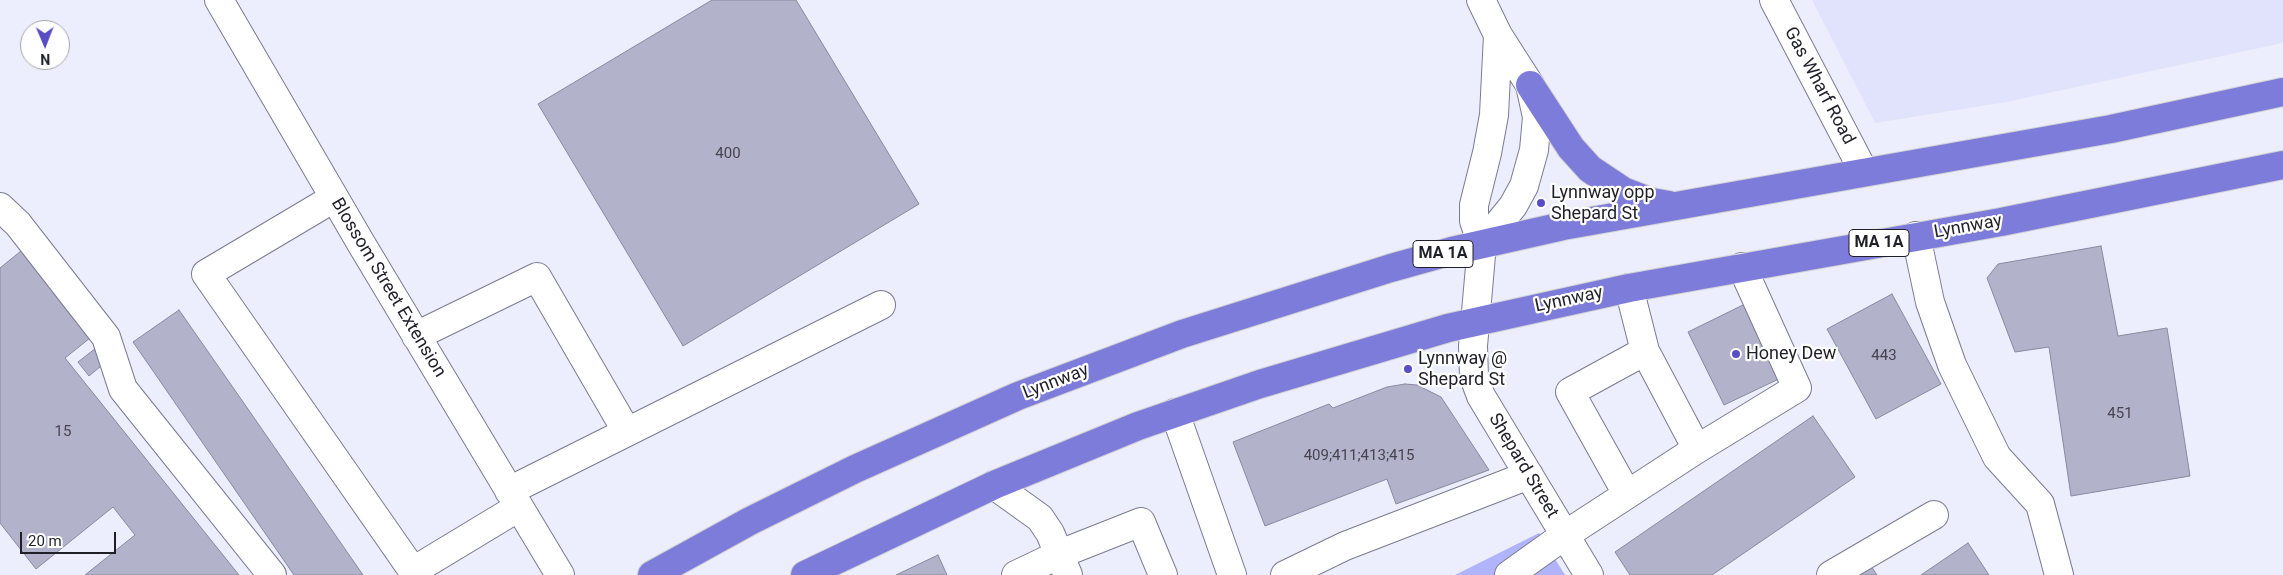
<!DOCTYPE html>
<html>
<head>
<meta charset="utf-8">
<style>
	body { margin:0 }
	#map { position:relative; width:2283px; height:575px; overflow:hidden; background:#ecedfd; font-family:Roboto,sans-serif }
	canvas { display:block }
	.north { position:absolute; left:20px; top:20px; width:50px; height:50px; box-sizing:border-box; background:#fff; border:1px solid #a5a5a9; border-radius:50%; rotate:179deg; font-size:14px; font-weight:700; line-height:20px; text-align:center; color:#1f1f28 }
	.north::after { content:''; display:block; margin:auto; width:18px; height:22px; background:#594dc5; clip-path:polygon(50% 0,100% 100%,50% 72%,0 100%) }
	.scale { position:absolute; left:20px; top:532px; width:96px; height:22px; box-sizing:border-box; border:2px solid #1f1f28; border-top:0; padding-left:6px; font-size:15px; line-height:18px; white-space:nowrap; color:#1f1f28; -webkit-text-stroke:4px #fff; paint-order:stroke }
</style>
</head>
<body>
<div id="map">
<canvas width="2283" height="575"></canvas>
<div class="north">N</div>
<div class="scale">20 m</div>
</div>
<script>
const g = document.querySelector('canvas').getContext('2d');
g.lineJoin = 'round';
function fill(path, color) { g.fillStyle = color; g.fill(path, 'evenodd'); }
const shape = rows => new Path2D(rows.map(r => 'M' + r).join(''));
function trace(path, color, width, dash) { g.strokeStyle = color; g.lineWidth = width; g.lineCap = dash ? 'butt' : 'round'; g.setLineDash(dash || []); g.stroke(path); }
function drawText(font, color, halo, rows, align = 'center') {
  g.font = font + ' Roboto,sans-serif'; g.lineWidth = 4.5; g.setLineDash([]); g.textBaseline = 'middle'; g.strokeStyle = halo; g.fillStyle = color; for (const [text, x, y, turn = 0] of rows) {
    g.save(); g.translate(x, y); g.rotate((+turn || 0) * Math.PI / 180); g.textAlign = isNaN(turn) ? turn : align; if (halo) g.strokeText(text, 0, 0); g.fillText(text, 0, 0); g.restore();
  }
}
fill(shape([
	[1812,0,2283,0,2283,43,2006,102,1875,123]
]), '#e1e3fd');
fill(shape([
	[1539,533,1565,575,1455,575]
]), '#b2b4fb');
const building = shape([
	[712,0,796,0,919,204,683,346,538,104,712,0],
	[2101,246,2118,336,2167,328,2190,476,2071,496,2049,347,2015,352,1987,278,1998,264,2101,246],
	[26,247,95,334,65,358,239,575,85,575,135,535,113,507,36,569,0,523,0,268,26,247],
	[1892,294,1941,384,1876,419,1827,329,1892,294],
	[1747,303,1783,377,1724,405,1688,332,1747,303],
	[179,310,241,399,363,575,294,575,133,342,179,310],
	[96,348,107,361,89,376,78,362,96,348],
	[1405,384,1417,385,1441,397,1489,470,1396,504,1387,479,1265,526,1233,442,1329,404,1333,408,1387,387,1405,384],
	[1813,416,1855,477,1712,575,1630,575,1615,552,1813,416],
	[1968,543,1989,575,1921,575,1968,543],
	[938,555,947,575,896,575,938,555],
	[1871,566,1877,575,1858,575,1871,566]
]);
fill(building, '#b2b3cb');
trace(building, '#8789a0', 1);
const minor = shape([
	[219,0,362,245,560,575],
	[1481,0,1498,35,1530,85,1537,117,1534,150,1524,186,1513,206,1482,244],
	[1774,0,1864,172],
	[1498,35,1494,115,1487,153,1474,205,1474,221,1482,244,1473,346,1474,377,1481,396,1589,575],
	[334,198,206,274,413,571,519,507],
	[0,207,18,224,106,337,123,389,272,575],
	[1916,236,1930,302,1952,365,1997,457,2040,504,2059,575],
	[416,336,537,277,627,432],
	[1175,413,1232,575],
	[1697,449,1797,388,1742,267],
	[994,485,1040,518,1050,533,1068,575],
	[509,491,881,305],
	[1627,494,1570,392,1645,351],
	[1016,575,1060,554,1141,522,1163,575],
	[1285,575,1345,546,1529,475],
	[1509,575,1565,535,1697,449,1645,351,1629,288],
	[1831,575,1934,515]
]);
const highway = shape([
	[1530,85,1571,148,1590,169,1623,191,1652,202,1669,205],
	[652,575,750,521,855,469,1018,396,1182,334,1391,268,1452,251,1563,226,2111,129,2283,92],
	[805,575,994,485,1138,426,1260,384,1448,328,1629,288,2001,222,2283,165]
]);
trace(minor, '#7a7b92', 30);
trace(highway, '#d2d2d4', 30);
trace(minor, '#fff', 28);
trace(highway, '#7d7cda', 28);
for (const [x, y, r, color] of [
	[1541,203,5,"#594dc5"],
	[1736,354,5,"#594dc5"],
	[1408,369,5,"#594dc5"]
]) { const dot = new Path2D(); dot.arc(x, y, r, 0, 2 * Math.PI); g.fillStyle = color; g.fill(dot); trace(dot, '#fff', 2); }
drawText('15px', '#444451', null, [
	["400",728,154],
	["443",1884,356],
	["451",2120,414],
	["15",63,432],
	["409;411;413;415",1359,456]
]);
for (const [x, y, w] of [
	[1879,243,60],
	[1443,254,60]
]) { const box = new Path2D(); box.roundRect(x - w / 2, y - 13.5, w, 27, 4); g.fillStyle = '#fff'; g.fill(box); trace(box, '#1f1f28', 1); }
drawText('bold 16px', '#1f1f28', null, [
	["MA 1A",1879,243],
	["MA 1A",1443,254]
]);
drawText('18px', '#1f1f28', '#fff', [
	["Gas Wharf Road",1819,86,62],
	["Lynnway",1968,227,-10],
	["Blossom Street Extension",388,288,59],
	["Lynnway",1569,300,-12],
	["Lynnway",1056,382,-21],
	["Shepard Street",1523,466,59]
]);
drawText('18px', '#1f1f28', '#fff', [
	["Lynnway opp",1551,193],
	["Shepard St",1551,214],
	["Honey Dew",1746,354],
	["Lynnway @",1418,359],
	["Shepard St",1418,380]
], 'left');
</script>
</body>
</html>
